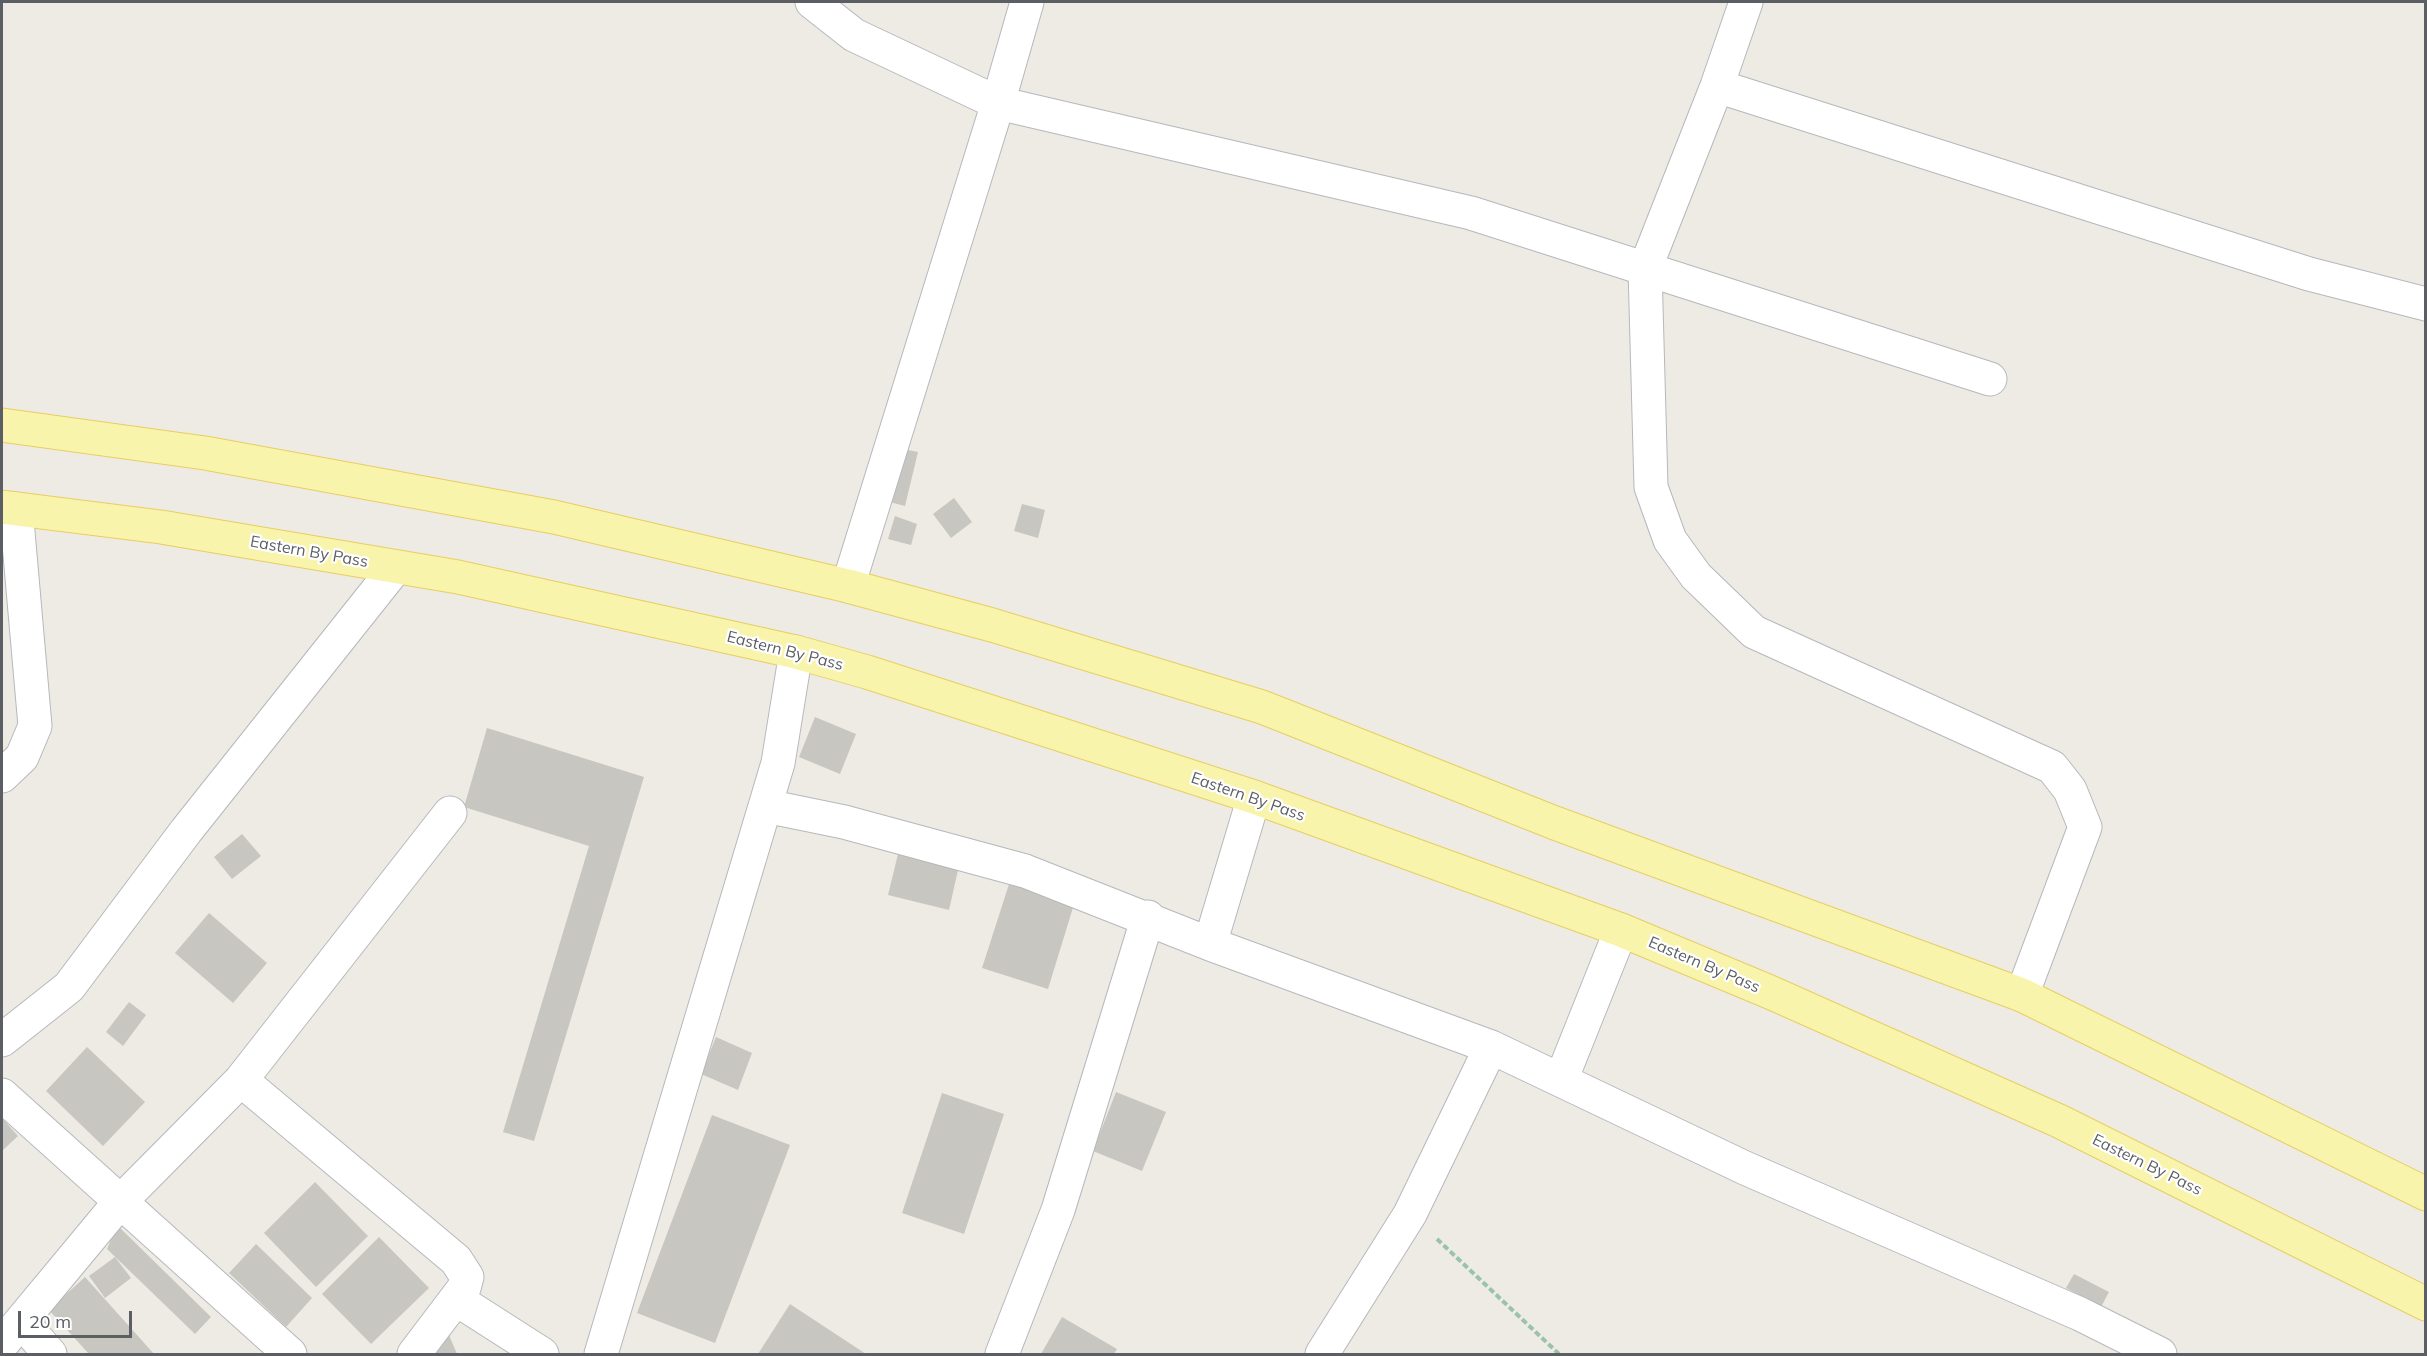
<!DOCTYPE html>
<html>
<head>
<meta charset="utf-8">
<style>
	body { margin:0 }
	#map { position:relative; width:2427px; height:1356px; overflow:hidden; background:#edebe3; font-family:Mulish,sans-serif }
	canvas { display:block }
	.frame { position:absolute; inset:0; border:3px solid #5b5e62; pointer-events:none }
	.scale { position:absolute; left:18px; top:1311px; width:114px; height:27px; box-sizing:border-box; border:3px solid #5b5e62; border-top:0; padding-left:8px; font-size:18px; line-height:21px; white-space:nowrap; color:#5b5e62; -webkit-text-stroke:4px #fff; paint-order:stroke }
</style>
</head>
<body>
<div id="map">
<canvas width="2427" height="1356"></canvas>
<div class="frame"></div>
<div class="scale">20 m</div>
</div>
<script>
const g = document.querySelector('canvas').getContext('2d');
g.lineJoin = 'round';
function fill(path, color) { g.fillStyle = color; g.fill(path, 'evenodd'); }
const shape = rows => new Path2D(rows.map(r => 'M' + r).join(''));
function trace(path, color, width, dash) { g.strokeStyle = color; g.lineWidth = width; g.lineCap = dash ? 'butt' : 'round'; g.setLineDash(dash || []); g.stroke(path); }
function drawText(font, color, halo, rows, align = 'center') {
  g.font = font + ' Mulish,sans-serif'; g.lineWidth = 4.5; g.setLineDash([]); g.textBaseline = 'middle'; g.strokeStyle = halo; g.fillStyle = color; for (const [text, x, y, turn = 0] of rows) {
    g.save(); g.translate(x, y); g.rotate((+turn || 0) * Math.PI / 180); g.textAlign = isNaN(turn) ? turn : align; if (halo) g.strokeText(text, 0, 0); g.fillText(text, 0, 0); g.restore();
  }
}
fill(shape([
	[898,448,918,452,905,506,886,501],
	[954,498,972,522,951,538,933,514],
	[1022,504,1045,510,1038,538,1014,531],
	[895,516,917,524,911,545,888,539],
	[815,717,856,734,840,774,799,757],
	[487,728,644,777,534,1141,503,1132,589,846,464,807],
	[242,834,261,856,232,879,214,857],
	[898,854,958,870,949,910,888,895],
	[1010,881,1075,901,1048,989,982,968],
	[209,913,267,963,233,1003,175,953],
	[129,1002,146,1015,123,1046,106,1032],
	[716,1037,752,1053,738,1090,701,1074],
	[87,1047,145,1102,103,1146,46,1091],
	[1116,1092,1166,1112,1142,1171,1093,1151],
	[942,1093,1004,1114,964,1234,902,1213],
	[712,1115,790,1145,715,1343,637,1313],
	[2,1118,18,1136,2,1151],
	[315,1182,368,1236,316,1287,264,1233],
	[117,1225,211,1317,195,1334,107,1249],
	[379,1237,429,1288,371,1344,322,1294],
	[256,1244,312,1298,286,1327,229,1273],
	[115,1257,131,1278,105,1298,89,1276],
	[2074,1274,2109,1292,2101,1307,2066,1288],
	[85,1277,154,1354,89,1354,49,1310],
	[790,1304,866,1354,758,1354],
	[1062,1317,1117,1349,1114,1354,1041,1354],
	[449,1335,457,1354,433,1354]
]), '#c8c6c0');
const minor = shape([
	[812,2,854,35,998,103,1471,213,1990,379],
	[1746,2,1717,86,1645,269,1651,487,1670,540,1696,576,1754,632,2052,767,2070,790,2085,827,2022,995],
	[1717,86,2309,274,2426,304],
	[848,586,998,103,1027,2],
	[2,776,22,757,35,726,16,509],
	[766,806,844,822,1025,871,1210,944,1491,1047,1745,1168,2080,1314,2160,1354],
	[1210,944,1254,797],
	[2,1040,69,987,186,831,396,567],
	[241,1080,456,1260,467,1277,464,1288,414,1354],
	[1561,1080,1621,930],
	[2,1095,290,1354],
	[456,1299,542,1354],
	[21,1321,50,1354],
	[2,1344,119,1203,241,1080,450,813],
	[601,1354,778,763,796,652],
	[1002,1354,1058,1210,1148,917],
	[1322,1354,1410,1214,1491,1047]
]);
const major = shape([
	[2,425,205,453,554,517,848,586,992,625,1262,707,1555,823,2022,995,2426,1194],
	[2,507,161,527,458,577,796,652,867,672,1254,797,1621,930,1772,993,2059,1121,2426,1304]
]);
trace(minor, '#b5b8bc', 35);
trace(major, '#e8ce61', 35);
trace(shape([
	[1437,1239,1559,1354]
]), '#9bc3a9', 4, [6, 3]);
trace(minor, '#fff', 33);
trace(major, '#f9f4ab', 33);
drawText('16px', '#5b5e62', '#fff', [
	["Eastern By Pass",309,552,10],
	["Eastern By Pass",785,651,14],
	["Eastern By Pass",1248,797,19],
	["Eastern By Pass",1704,965,23],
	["Eastern By Pass",2147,1165,26]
]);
</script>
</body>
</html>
